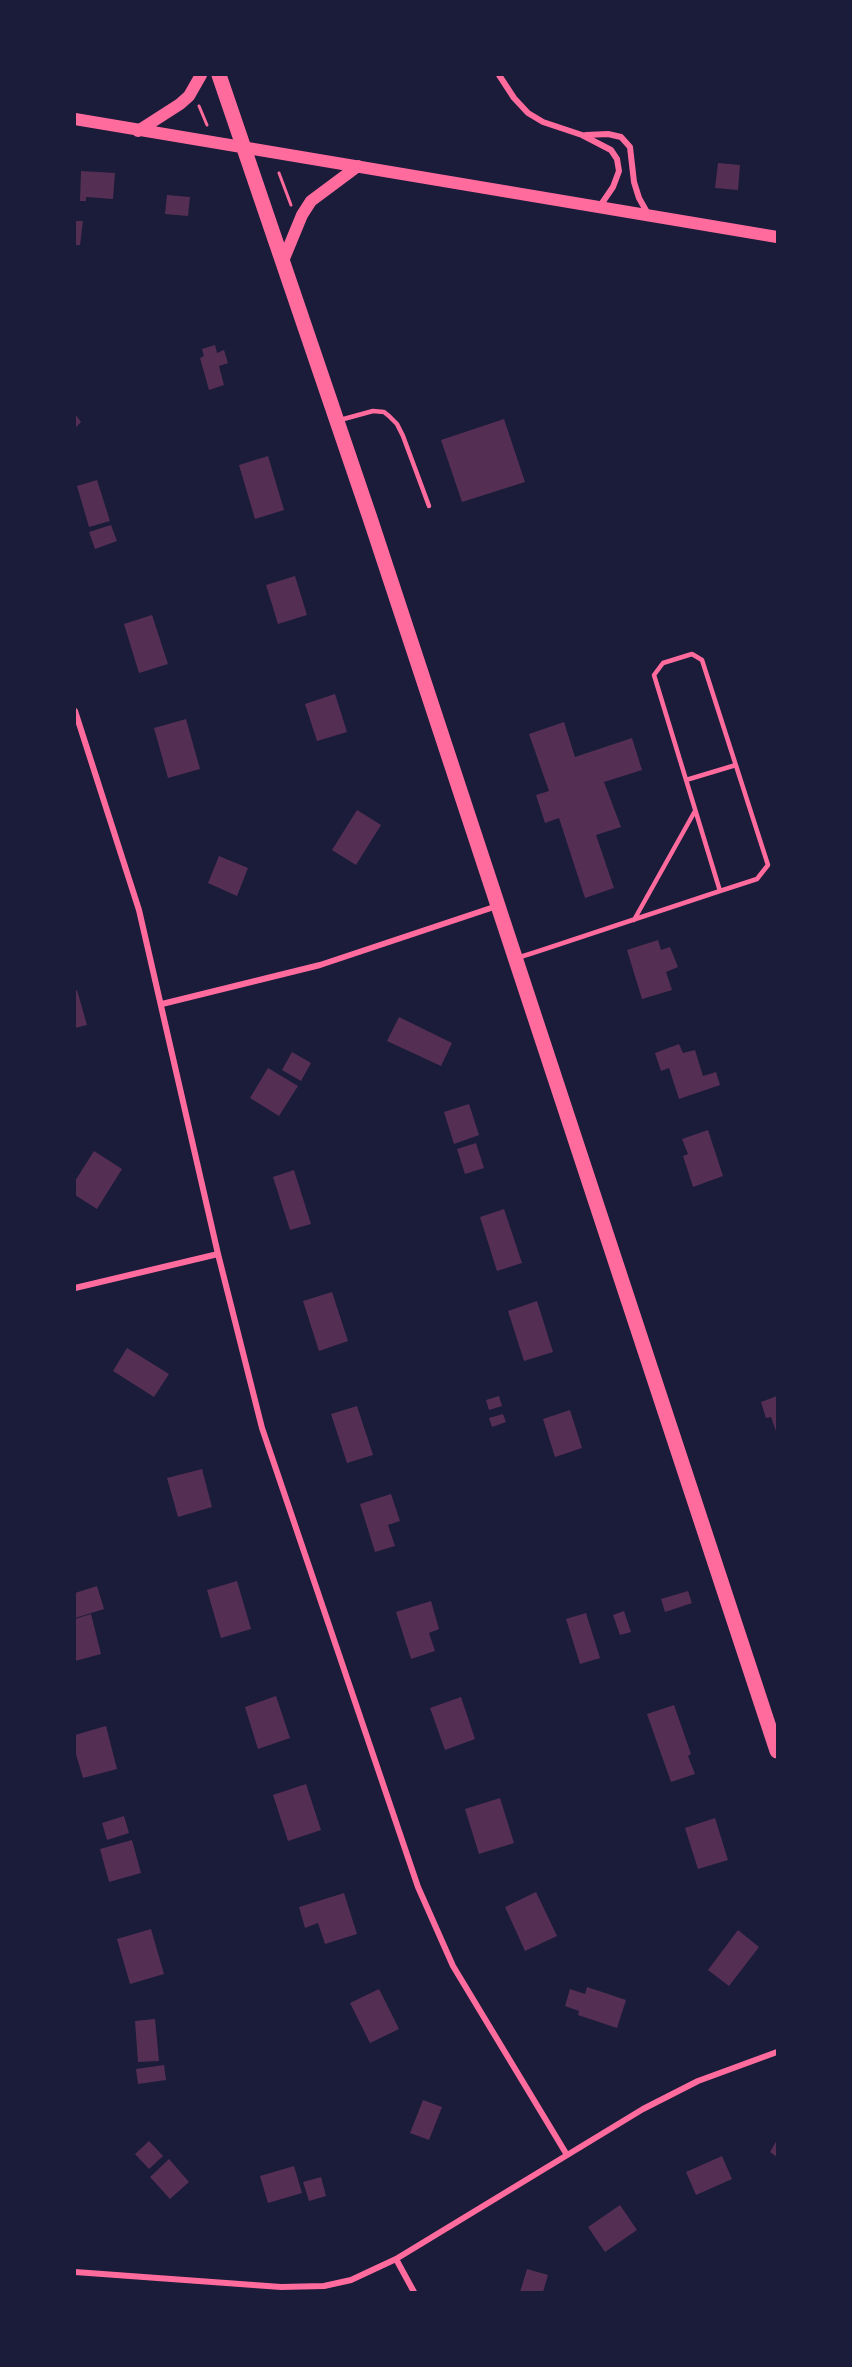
<!DOCTYPE html>
<html>
<head>
<meta charset="utf-8">
<style>
	body { margin:0 }
	#map { position:relative; width:852px; height:2367px; overflow:hidden; background:#1b1b3a; font-family:Rubik,sans-serif }
	canvas { display:block }
	.frame { position:absolute; inset:0; border:76px solid #1b1b3a; pointer-events:none }
</style>
</head>
<body>
<div id="map">
<canvas width="852" height="2367"></canvas>
<div class="frame"></div>
</div>
<script>
const g = document.querySelector('canvas').getContext('2d');
g.lineJoin = 'round';
function fill(path, color) { g.fillStyle = color; g.fill(path, 'evenodd'); }
const shape = rows => new Path2D(rows.map(r => 'M' + r).join(''));
function trace(path, color, width, dash) { g.strokeStyle = color; g.lineWidth = width; g.lineCap = dash ? 'butt' : 'round'; g.setLineDash(dash || []); g.stroke(path); }
fill(shape([
	[718,163,740,165,738,190,715,188],
	[81,171,115,173,113,199,86,197,86,201,80,201],
	[167,195,190,197,188,216,165,214],
	[75,221,83,221,80,245,75,245],
	[215,345,217,353,224,350,228,363,219,366,224,385,209,390,200,358,204,356,202,349],
	[75,414,81,422,75,428],
	[504,419,525,482,462,502,441,440],
	[268,456,284,510,255,519,239,465],
	[97,480,110,521,89,527,77,486],
	[111,525,117,541,95,549,89,532],
	[295,576,307,615,278,624,266,585],
	[152,615,168,664,139,673,124,624],
	[335,694,347,732,317,741,305,704],
	[186,719,200,769,168,778,154,728],
	[564,722,575,757,632,738,642,770,604,782,621,827,596,835,614,888,585,898,559,818,545,823,536,795,549,791,529,734],
	[357,810,381,825,356,865,332,850],
	[219,856,248,868,237,896,208,883],
	[658,940,661,950,670,947,678,967,666,972,672,990,642,999,627,950],
	[77,990,87,1025,75,1028,75,991],
	[399,1017,452,1043,441,1066,387,1041],
	[679,1044,683,1053,695,1050,703,1076,716,1072,720,1085,679,1099,669,1068,661,1071,655,1053],
	[292,1052,311,1063,301,1081,282,1070],
	[268,1068,298,1086,279,1116,250,1098],
	[469,1104,479,1135,454,1144,444,1112],
	[708,1130,723,1176,693,1187,683,1156,688,1154,682,1139],
	[476,1143,484,1168,465,1174,457,1149],
	[94,1151,122,1169,97,1209,75,1195,75,1181],
	[294,1170,311,1224,290,1230,273,1177],
	[504,1209,522,1263,497,1271,480,1217],
	[332,1292,348,1341,319,1351,303,1301],
	[537,1301,553,1352,524,1361,508,1311],
	[127,1348,169,1374,154,1397,113,1371],
	[499,1396,502,1406,489,1410,486,1400],
	[777,1396,777,1434,771,1417,766,1418,761,1402],
	[357,1406,373,1455,347,1463,331,1414],
	[570,1410,582,1448,555,1457,543,1419],
	[503,1414,506,1422,492,1427,489,1418],
	[202,1469,212,1507,178,1517,167,1478],
	[391,1494,400,1521,388,1525,395,1546,375,1552,360,1504],
	[237,1581,251,1629,221,1638,207,1590],
	[97,1586,104,1609,75,1618,75,1593],
	[688,1591,692,1603,665,1612,661,1599],
	[431,1601,439,1629,429,1633,435,1651,411,1659,396,1612],
	[624,1611,631,1632,620,1635,613,1615],
	[586,1613,600,1658,580,1664,566,1619],
	[91,1614,101,1654,75,1661,75,1619],
	[276,1696,290,1738,258,1749,245,1707],
	[461,1697,475,1739,445,1750,430,1708],
	[674,1705,691,1754,688,1756,695,1774,671,1782,647,1714],
	[106,1726,117,1769,83,1778,75,1751,75,1735],
	[306,1784,321,1830,288,1841,273,1795],
	[500,1798,514,1843,479,1854,465,1809],
	[124,1816,129,1833,107,1840,102,1823],
	[715,1818,728,1860,698,1869,685,1828],
	[132,1840,141,1873,109,1882,100,1849],
	[536,1892,557,1936,525,1951,505,1907],
	[344,1893,357,1934,325,1944,318,1923,305,1928,299,1907],
	[151,1929,164,1974,130,1984,117,1939],
	[738,1930,759,1947,729,1986,708,1970],
	[587,1987,626,2000,617,2028,578,2015,579,2011,565,2006,570,1989,585,1994],
	[379,1989,399,2029,370,2043,350,2003],
	[155,2019,159,2061,138,2062,135,2021],
	[164,2065,166,2080,138,2084,136,2069],
	[423,2100,442,2107,429,2140,410,2133],
	[777,2140,777,2157,770,2152],
	[149,2141,163,2156,149,2169,135,2154],
	[722,2156,732,2179,696,2195,686,2172],
	[169,2159,189,2182,170,2199,150,2177],
	[294,2166,302,2193,268,2203,260,2176],
	[321,2177,326,2196,309,2201,303,2182],
	[620,2205,637,2230,605,2252,588,2227],
	[527,2269,548,2275,543,2292,520,2292]
]), '#542f53');
trace(shape([
	[199,106,207,125],
	[279,173,291,205]
]), '#ff6b9d', 3);
trace(shape([
	[340,420,373,411,384,412,389,416,397,424,403,436,429,506],
	[686,780,736,765],
	[634,920,695,811],
	[517,958,539,951,720,891,757,879,768,865,702,660,692,654,663,663,654,675,720,891]
]), '#ff6b9d', 4.5);
trace(shape([
	[499,75,514,98,528,113,543,122,582,135,611,150,617,159,619,171,613,187,600,206],
	[586,135,608,134,621,137,630,147,634,182,639,198,648,214],
	[75,711,139,910,218,1254,262,1428,418,1887,453,1966,567,2155],
	[162,1004,320,965,497,906],
	[75,1288,218,1254],
	[396,2259,414,2292],
	[75,2272,281,2287,324,2286,351,2280,396,2259,643,2109,698,2081,777,2052]
]), '#ff6b9d', 6);
trace(shape([
	[75,119,777,237],
	[138,131,180,104,189,96,201,75],
	[283,261,302,215,311,201,358,166]
]), '#ff6b9d', 12);
trace(shape([
	[219,75,370,518,777,1751]
]), '#ff6b9d', 15);
</script>
</body>
</html>
